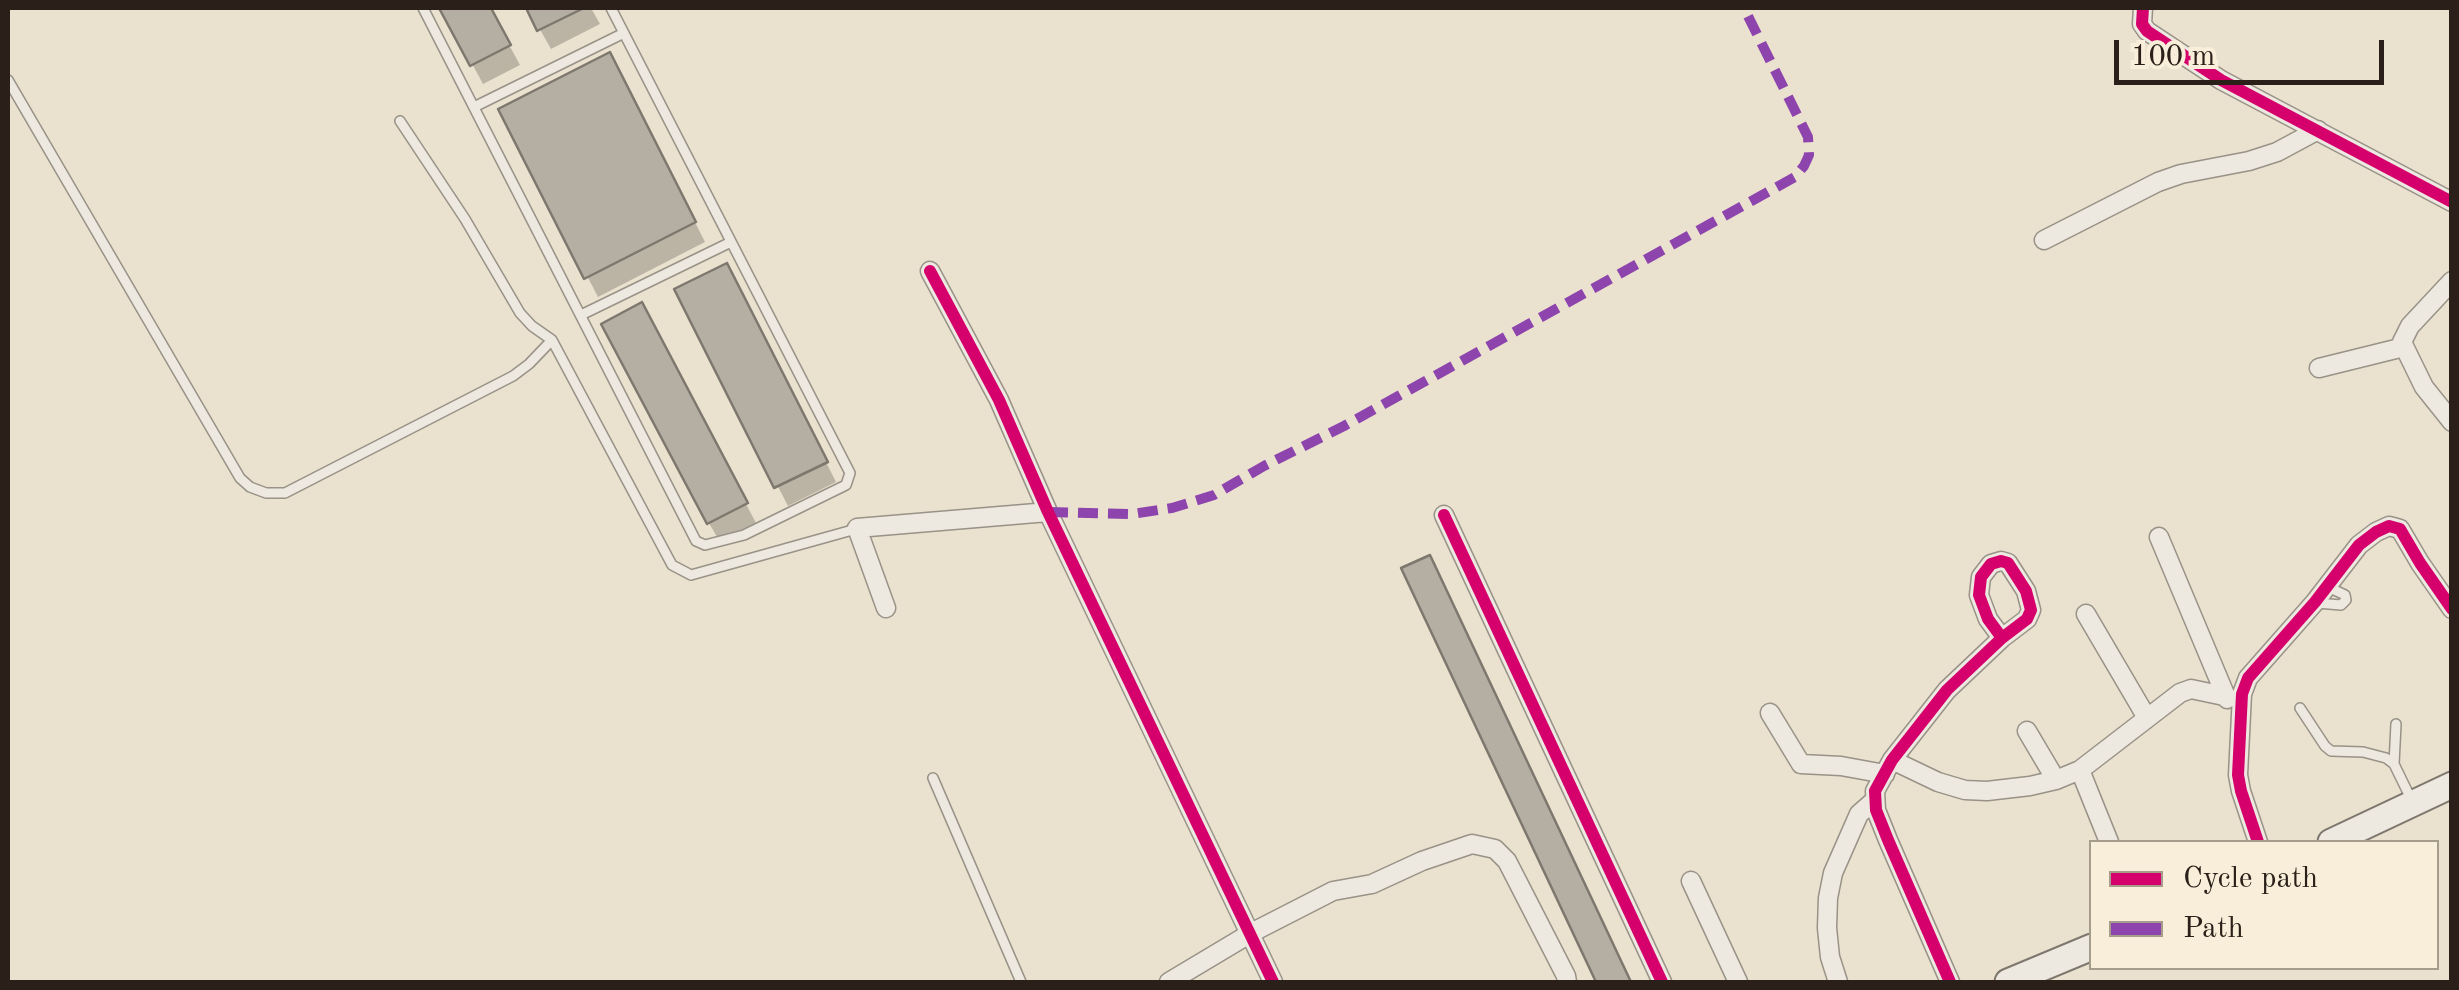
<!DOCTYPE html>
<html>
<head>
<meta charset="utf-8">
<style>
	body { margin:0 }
	#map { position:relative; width:2459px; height:990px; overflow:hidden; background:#eae1cf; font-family:"Old Standard TT",serif }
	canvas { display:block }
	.frame { position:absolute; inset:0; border:10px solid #2a2019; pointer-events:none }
	.legend { position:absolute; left:2089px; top:840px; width:350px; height:130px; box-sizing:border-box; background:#f8eed9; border:2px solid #a69c8c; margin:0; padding:12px 18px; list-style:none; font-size:30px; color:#2a2019 }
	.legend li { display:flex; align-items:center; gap:20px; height:50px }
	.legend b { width:50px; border:2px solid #a69c8c }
	.scale { position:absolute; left:2114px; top:40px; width:270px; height:45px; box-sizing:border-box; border:5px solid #2a2019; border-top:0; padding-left:12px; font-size:30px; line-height:35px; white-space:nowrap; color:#2a2019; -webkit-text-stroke:8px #f8eed9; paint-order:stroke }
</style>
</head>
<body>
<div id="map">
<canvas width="2459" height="990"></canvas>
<div class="frame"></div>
<ul class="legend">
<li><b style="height:12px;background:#d6006c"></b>Cycle path</li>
<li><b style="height:12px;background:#8e44ad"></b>Path</li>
</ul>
<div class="scale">100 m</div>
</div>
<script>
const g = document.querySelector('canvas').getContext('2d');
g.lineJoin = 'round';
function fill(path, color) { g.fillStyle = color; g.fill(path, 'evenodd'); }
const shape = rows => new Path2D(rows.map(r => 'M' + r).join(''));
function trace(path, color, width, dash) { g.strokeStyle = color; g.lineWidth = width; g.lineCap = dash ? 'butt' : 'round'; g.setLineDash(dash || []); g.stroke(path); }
fill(shape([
	[442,8,489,8,520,65,483,84],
	[528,8,591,8,600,24,551,49],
	[620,74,705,242,598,297,501,110],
	[737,285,836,482,788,506,677,291],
	[652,325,756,523,720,542,709,523]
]), '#0003');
const building = shape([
	[439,8,491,8,511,45,470,66,439,8],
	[526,8,584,8,537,31,526,8],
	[610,52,696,222,584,279,498,109,610,52],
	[727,263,828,462,774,488,674,289,727,263],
	[642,302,748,503,707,524,601,324,642,302],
	[1430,555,1631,982,1596,982,1401,568,1430,555]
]);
fill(building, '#b5aea2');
trace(building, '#7d776e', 2.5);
const lane = shape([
	[423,8,696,541,705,545,744,535,846,485,850,473,611,8],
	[8,80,240,478,250,487,266,493,285,493,513,376,529,364,552,340],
	[474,107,624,33],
	[400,121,465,219,520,313,532,326,552,340,672,565,691,575,856,529],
	[581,315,731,242],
	[2317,603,2341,605,2346,600,2345,595,2328,587],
	[2300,708,2325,746,2331,751,2363,752,2386,758,2394,764],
	[2396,724,2394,764,2412,801],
	[933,778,1021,982]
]);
const street = shape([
	[2143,8,2142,24,2147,31,2221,80,2452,202],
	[2044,240,2158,182,2181,174,2249,161,2277,152,2318,130],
	[930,271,999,400,1048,512,1273,982],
	[2452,281,2410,326,2402,342,2424,387,2452,422],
	[2319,368,2404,347],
	[1444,515,1662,982],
	[2159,537,2227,699],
	[886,608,857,528,1048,512],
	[2086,614,2147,718],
	[1770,713,1801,764,1841,766,1885,774],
	[2027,731,2056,780],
	[1892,760,1938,782,1965,790,1987,791,2030,786,2056,780,2080,770,2180,693,2191,689,2224,696],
	[2080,770,2109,842],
	[2258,842,2241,791,2238,775,2242,694,2248,678,2315,602,2359,545,2376,532,2389,526,2400,529,2420,563,2452,609],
	[1691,881,1738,982],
	[1169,982,1251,933,1333,891,1372,884,1422,861,1472,844,1495,849,1507,861,1566,976,1567,982],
	[1838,982,1830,957,1827,928,1828,898,1833,873,1855,823,1859,814,1875,800],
	[1950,982,1888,840,1876,810,1875,791,1892,760,1947,690,2002,638,2027,619,2031,610,2026,591,2008,563,2001,561,1991,564,1981,577,1979,595,1988,619,2002,638]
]);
const secondary = shape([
	[2331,842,2452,785],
	[2008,982,2092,947]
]);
trace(lane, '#989287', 12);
trace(street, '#989287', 21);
trace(secondary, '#7d776e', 29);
trace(lane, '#ede9e0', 9);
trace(street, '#ede9e0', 18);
trace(secondary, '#ede9e0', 25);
trace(shape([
	[1048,512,1132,514,1172,508,1214,495,1264,466,1344,426,1795,177,1804,166,1809,155,1808,137,1744,8]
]), '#8e44ad', 10, [20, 10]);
trace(shape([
	[2143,8,2142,24,2147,31,2221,80,2452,202],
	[930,271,999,400,1048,512,1273,982],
	[1444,515,1662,982],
	[2258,842,2241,791,2238,775,2242,694,2248,678,2315,602,2359,545,2376,532,2389,526,2400,529,2420,563,2452,609],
	[1950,982,1888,840,1876,810,1875,791,1892,760,1947,690,2002,638,2027,619,2031,610,2026,591,2008,563,2001,561,1991,564,1981,577,1979,595,1988,619,2002,638]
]), '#d6006c', 12);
</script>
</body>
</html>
